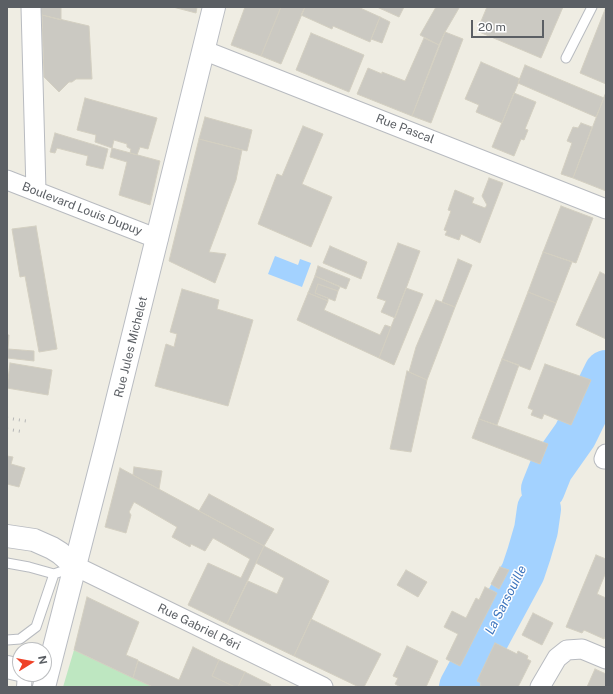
<!DOCTYPE html>
<html>
<head>
<meta charset="utf-8">
<style>
	body { margin:0 }
	#map { position:relative; width:613px; height:694px; overflow:hidden; background:#efede3; font-family:"Public Sans",sans-serif }
	canvas { display:block }
	.frame { position:absolute; inset:0; border:8px solid #5b5f64; pointer-events:none }
	.north { position:absolute; left:12px; top:642px; width:40px; height:40px; box-sizing:border-box; background:#fff; border:1px solid #bdbfc1; border-radius:50%; rotate:79deg; font-size:11px; font-weight:700; line-height:16px; text-align:center; color:#5b5f64 }
	.north::after { content:''; display:block; margin:auto; width:14px; height:18px; background:#ef4228; clip-path:polygon(50% 0,100% 100%,50% 72%,0 100%) }
	.scale { position:absolute; left:471px; top:20px; width:73px; height:18px; box-sizing:border-box; border:2px solid #5b5f64; border-top:0; padding-left:5px; font-size:12px; line-height:14px; white-space:nowrap; color:#5b5f64; -webkit-text-stroke:3px #fff; paint-order:stroke }
</style>
</head>
<body>
<div id="map">
<canvas width="613" height="694"></canvas>
<div class="frame"></div>
<div class="north">N</div>
<div class="scale">20 m</div>
</div>
<script>
const g = document.querySelector('canvas').getContext('2d');
g.lineJoin = 'round';
function fill(path, color) { g.fillStyle = color; g.fill(path, 'evenodd'); }
const shape = rows => new Path2D(rows.map(r => 'M' + r).join(''));
function trace(path, color, width, dash) { g.strokeStyle = color; g.lineWidth = width; g.lineCap = dash ? 'butt' : 'round'; g.setLineDash(dash || []); g.stroke(path); }
function drawText(font, color, halo, rows, align = 'center') {
  g.font = font + ' "Public Sans",sans-serif'; g.lineWidth = 3; g.setLineDash([]); g.textBaseline = 'middle'; g.strokeStyle = halo; g.fillStyle = color; for (const [text, x, y, turn = 0] of rows) {
    g.save(); g.translate(x, y); g.rotate((+turn || 0) * Math.PI / 180); g.textAlign = isNaN(turn) ? turn : align; if (halo) g.strokeText(text, 0, 0); g.fillText(text, 0, 0); g.restore();
  }
}
fill(shape([
	[74,650,153,687,63,687]
]), '#bee7c1');
fill(shape([
	[275,256,298,265,300,259,311,263,302,287,268,274]
]), '#a3d2ff');
trace(shape([
	[543,489,551,469,575,435,606,372],
	[461,687,523,572,529,554,536,530,539,509]
]), '#a3d2ff', 44);
const building = shape([
	[41,7,61,7,61,20,42,15,41,7],
	[173,7,197,7,196,13,173,7],
	[245,7,281,7,261,56,231,45,245,7],
	[281,7,305,7,281,64,261,56,281,7],
	[305,7,358,7,380,17,370,42,333,26,332,29,301,15,305,7],
	[377,7,404,7,399,17,377,7],
	[436,7,457,7,459,8,445,32,439,45,420,35,436,7],
	[487,7,563,7,541,58,477,31,487,7],
	[606,7,606,84,580,73,606,7],
	[42,15,89,26,92,79,76,79,72,82,69,82,59,92,44,77,42,15],
	[380,17,390,22,382,43,371,39,380,17],
	[445,32,463,39,431,123,412,116,445,32],
	[311,33,364,55,349,92,296,70,311,33],
	[424,38,439,45,412,116,357,94,368,68,382,74,382,72,405,81,424,38],
	[481,62,520,79,502,123,476,112,479,105,465,99,481,62],
	[525,65,604,98,596,117,518,83,525,65],
	[606,92,606,191,573,178,606,92],
	[514,93,536,102,525,129,528,130,524,140,521,139,514,156,492,147,514,93],
	[85,98,157,118,148,149,140,147,137,155,130,153,131,149,127,147,127,144,114,140,112,148,95,142,96,135,77,130,85,98],
	[205,117,252,130,247,151,199,139,205,117],
	[581,123,592,127,573,178,561,174,572,143,567,141,573,127,578,128,581,123],
	[303,126,323,134,302,184,332,197,311,247,258,224,277,174,282,176,303,126],
	[55,133,108,149,103,169,86,165,88,156,57,148,55,153,50,152,55,133],
	[199,139,242,150,236,180,209,252,226,254,215,283,169,261,199,139],
	[112,148,160,161,150,205,119,195,127,162,110,157,112,148],
	[489,178,503,183,480,243,461,234,459,240,445,235,447,231,444,230,451,211,448,210,455,190,474,198,472,203,485,208,487,205,482,196,489,178],
	[561,206,593,218,576,263,543,252,561,206],
	[36,226,57,349,39,352,25,276,20,277,12,229,36,226],
	[398,243,420,251,395,318,381,312,386,301,377,298,398,243],
	[330,246,367,262,361,279,323,263,330,246],
	[543,252,572,262,556,303,528,292,543,252],
	[458,259,472,265,455,307,442,302,458,259],
	[318,266,350,279,346,289,315,276,318,266],
	[600,272,606,275,606,339,576,325,600,272],
	[315,276,340,287,338,291,318,284,315,293,328,298,328,301,308,293,315,276],
	[318,284,338,291,335,301,315,293,318,284],
	[406,288,423,294,394,365,379,358,406,288],
	[182,289,219,300,217,309,253,320,228,406,155,386,166,344,174,347,177,334,170,332,182,289],
	[528,292,556,303,530,370,502,359,528,292],
	[308,293,328,301,324,310,380,335,385,325,391,327,379,358,297,320,308,293],
	[436,300,455,307,427,380,409,372,416,347,436,300],
	[7,335,9,335,8,349,34,351,34,361,7,358,7,335],
	[502,359,519,365,497,425,479,419,502,359],
	[10,363,52,370,48,395,7,388,10,363],
	[545,364,591,380,571,425,544,414,542,419,531,415,533,410,528,408,545,364],
	[407,371,427,380,411,452,390,449,407,371],
	[479,419,548,444,540,464,472,438,479,419],
	[7,456,13,457,11,464,25,468,19,487,7,484,7,456],
	[134,467,162,471,159,489,133,475,134,467],
	[120,468,264,546,227,624,188,605,208,563,241,578,250,559,213,538,205,551,191,544,190,547,172,537,177,527,134,502,129,512,131,515,126,533,105,527,120,468],
	[209,494,274,529,264,546,199,511,209,494],
	[264,546,329,581,294,656,227,624,248,581,277,594,284,578,256,563,264,546],
	[596,555,606,559,606,572,597,594,606,598,606,635,604,639,584,630,582,633,566,627,596,555],
	[500,567,509,570,499,589,491,584,500,567],
	[406,570,427,582,418,597,397,585,406,570],
	[485,587,497,593,460,666,446,659,458,634,444,627,452,611,466,618,476,598,479,600,485,587],
	[87,597,139,622,126,655,138,660,133,678,74,650,87,597],
	[533,613,553,623,542,645,522,635,533,613],
	[311,619,381,654,364,687,359,687,294,656,311,619],
	[495,643,517,654,518,651,528,656,527,659,531,661,518,687,483,687,480,685,481,683,477,681,495,643],
	[407,646,438,661,426,687,401,687,395,684,398,678,393,676,407,646],
	[193,647,219,660,212,676,235,687,153,687,133,678,138,661,179,680,193,647],
	[219,660,245,672,238,687,235,687,212,676,219,660],
	[595,669,606,674,606,687,587,687,595,669],
	[245,672,271,685,270,687,238,687,245,672]
]);
fill(building, '#cbc9c2');
trace(building, '#d3cfc1', 1);
const service = shape([
	[566,58,592,7],
	[7,563,29,567,54,574,74,567],
	[7,640,20,639,36,627,54,574]
]);
const pedestrian = shape([
	[24,687,25,674]
]);
const minor = shape([
	[31,7,36,191],
	[203,50,606,209],
	[7,180,158,239],
	[606,454,604,459,606,459],
	[75,566,323,687],
	[540,687,557,658,567,650,582,649,606,659]
]);
const tertiary = shape([
	[7,536,34,540,52,548,60,553,75,566],
	[7,667,20,670]
]);
const secondary = shape([
	[44,687,106,445,214,7]
]);
trace(service, '#b8bbc0', 11);
trace(pedestrian, '#b8bbc0', 16);
trace(minor, '#b8bbc0', 21);
trace(tertiary, '#b8bbc0', 24);
trace(secondary, '#b9bcc2', 24);
trace(service, '#fff', 9);
trace(pedestrian, '#fff', 14);
trace(minor, '#fff', 19);
trace(tertiary, '#fff', 22);
trace(secondary, '#fff', 22);
trace(shape([
	[7,418,26,421],
	[7,429,24,432]
]), '#b6b7b7', 3, [1, 5]);
drawText('12px', '#5b5f64', '#fff', [
	["Rue Pascal",405,129,21],
	["Boulevard Louis Dupuy",82,209,21],
	["Rue Jules Michelet",131,347,-76],
	["Rue Gabriel Péri",199,627,26]
]);
drawText('italic 13px', '#3e76be', '#fff', [
	["La Sarsouille",506,600,-63]
]);
</script>
</body>
</html>
